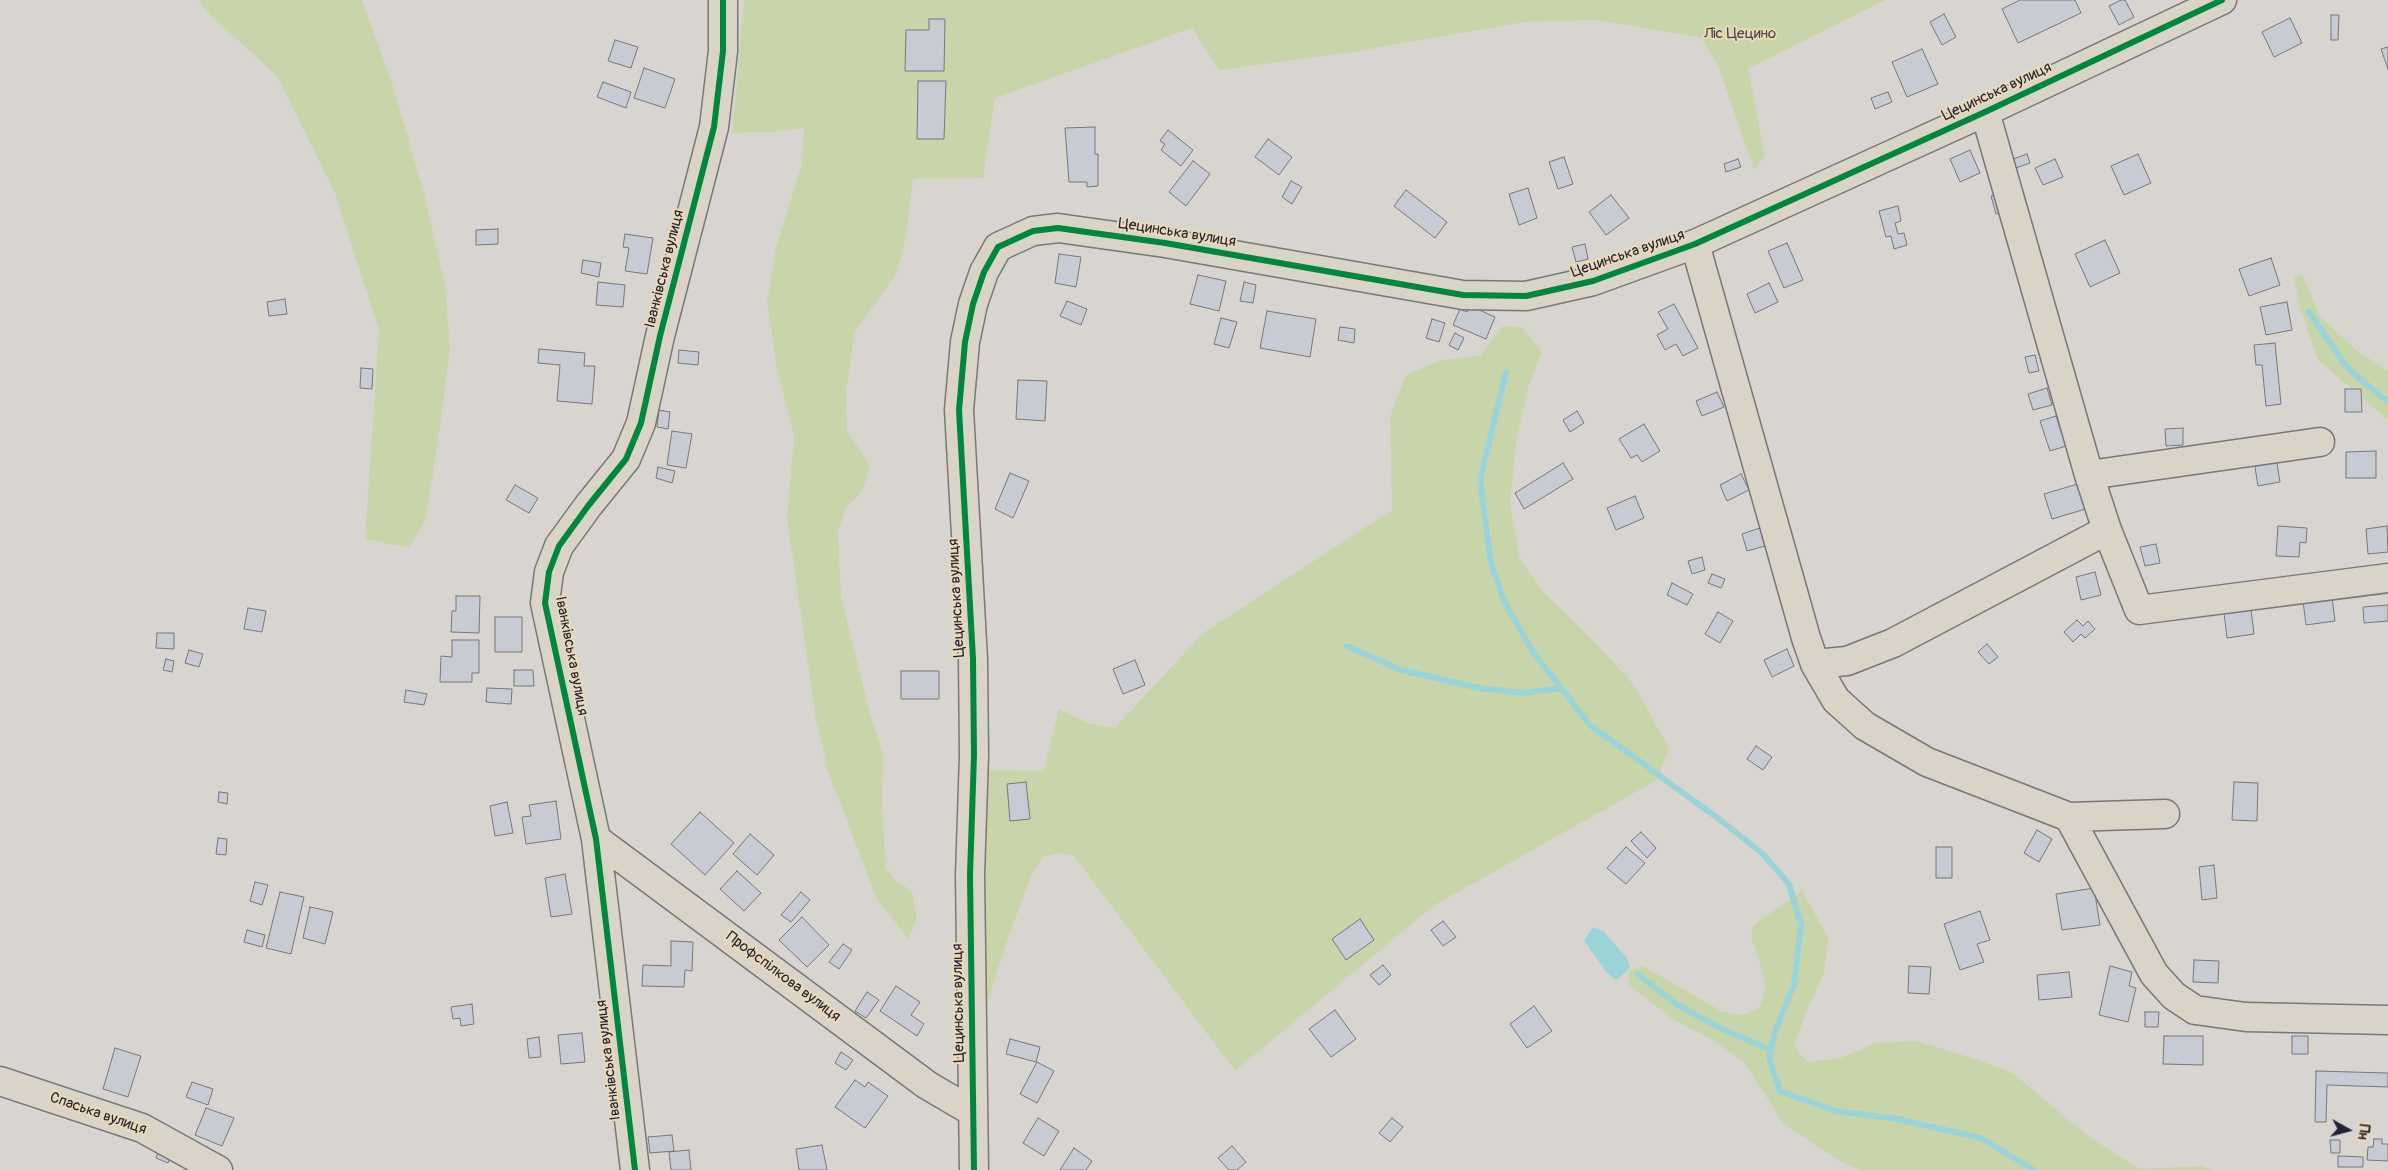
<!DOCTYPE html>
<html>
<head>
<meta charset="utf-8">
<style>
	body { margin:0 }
	#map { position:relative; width:2388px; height:1170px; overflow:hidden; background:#d8d5d0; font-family:Pangolin,sans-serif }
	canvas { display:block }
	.north { position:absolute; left:2323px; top:1105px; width:50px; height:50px; -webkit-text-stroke:4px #ead9b6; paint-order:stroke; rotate:97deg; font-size:14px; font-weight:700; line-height:20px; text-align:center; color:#22223b }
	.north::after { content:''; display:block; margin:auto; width:18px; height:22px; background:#22223b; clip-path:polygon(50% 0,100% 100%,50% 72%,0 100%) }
</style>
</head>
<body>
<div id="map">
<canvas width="2388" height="1170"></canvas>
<div class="north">Пн</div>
</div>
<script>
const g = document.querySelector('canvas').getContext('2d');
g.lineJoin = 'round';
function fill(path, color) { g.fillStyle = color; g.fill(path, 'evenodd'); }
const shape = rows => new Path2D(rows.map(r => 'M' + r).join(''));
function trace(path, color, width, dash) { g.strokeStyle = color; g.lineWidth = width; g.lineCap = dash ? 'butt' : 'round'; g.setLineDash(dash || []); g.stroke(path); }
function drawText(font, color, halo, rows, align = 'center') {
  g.font = font + ' Pangolin,sans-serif'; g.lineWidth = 4; g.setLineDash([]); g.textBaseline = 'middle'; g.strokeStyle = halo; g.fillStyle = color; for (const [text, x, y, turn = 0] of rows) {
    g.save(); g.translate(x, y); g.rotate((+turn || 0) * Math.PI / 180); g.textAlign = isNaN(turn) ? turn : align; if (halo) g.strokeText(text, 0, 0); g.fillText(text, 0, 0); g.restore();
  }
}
fill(shape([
	[198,0,362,0,392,83,425,198,445,285,450,349,437,448,425,522,408,548,365,539,379,331,335,193,277,76,210,15],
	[744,0,1885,0,1748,69,1765,156,1754,170,1718,65,1701,38,1596,20,1524,22,1347,53,1219,70,1192,28,995,98,983,178,913,179,906,236,896,275,855,331,846,391,847,431,870,465,863,490,845,509,838,532,841,597,868,706,883,755,882,803,886,869,896,881,912,891,917,918,908,939,876,897,828,771,816,720,787,518,794,437,777,369,767,302,776,248,802,163,804,128,772,132,732,133],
	[2302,274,2320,316,2356,350,2388,371,2388,420,2318,360,2300,308,2294,278],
	[1503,326,1522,327,1542,352,1528,388,1516,442,1510,503,1520,559,1544,593,1586,633,1634,685,1669,748,1657,780,1433,906,1235,1071,1074,856,1059,853,1043,857,1032,874,1009,935,984,1013,958,1012,959,770,1044,771,1059,709,1088,723,1115,728,1203,633,1392,510,1390,417,1405,376,1437,361,1481,355],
	[1802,891,1828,937,1824,973,1807,1010,1794,1046,1807,1062,1840,1058,1876,1043,1916,1041,1979,1060,2014,1074,2088,1136,2139,1169,2202,1166,2212,1170,1860,1170,1839,1161,1783,1123,1744,1062,1714,1041,1672,1019,1629,985,1629,970,1643,966,1721,1011,1744,1015,1760,1007,1766,986,1760,963,1751,937,1753,925]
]), '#c8d5ab');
fill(shape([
	[1593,927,1603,931,1627,958,1630,968,1616,980,1607,973,1584,941]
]), '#9cd3d7');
trace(shape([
	[2309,312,2347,367,2380,396,2388,400],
	[1506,372,1480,480,1491,564,1505,603,1533,652,1590,725,1723,822,1764,855,1789,884,1801,925,1794,985,1775,1031,1769,1058,1780,1091,1836,1111,1897,1119,1981,1138,2034,1170],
	[1347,646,1401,670,1479,688,1523,693,1561,688],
	[1638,974,1676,1004,1722,1029,1771,1050]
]), '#9cd3d7', 6);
const building = shape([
	[2020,0,2075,0,2081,13,2018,43,2002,9,2020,0],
	[2121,0,2125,0,2134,17,2119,25,2109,6,2121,0],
	[1944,14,1956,37,1942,45,1930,22,1944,14],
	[2331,15,2339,15,2338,40,2331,40,2331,15],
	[2290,18,2302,43,2274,57,2262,32,2290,18],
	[929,19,945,19,944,71,905,71,906,30,929,30,929,19],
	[615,40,638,47,631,68,608,61,615,40],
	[2388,47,2388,69,2381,49,2388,47],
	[1922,49,1938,84,1907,97,1892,62,1922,49],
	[644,68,675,79,665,108,634,98,644,68],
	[918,81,946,81,944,139,917,139,918,81],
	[603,82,631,92,626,108,597,97,603,82],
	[1888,92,1892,102,1875,109,1871,98,1888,92],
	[1095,127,1095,154,1098,154,1098,186,1087,187,1087,182,1069,182,1065,128,1095,127],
	[1168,130,1193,150,1181,166,1161,150,1165,144,1160,141,1168,130],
	[1268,139,1292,157,1279,175,1255,157,1268,139],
	[1970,150,1980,173,1960,182,1950,159,1970,150],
	[2027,154,2030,163,2016,168,2013,159,2027,154],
	[2138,154,2151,183,2124,195,2111,166,2138,154],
	[1564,157,1573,184,1558,189,1549,162,1564,157],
	[1738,159,1741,167,1726,172,1724,164,1738,159],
	[2055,159,2063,177,2043,185,2035,168,2055,159],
	[1193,161,1210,174,1186,206,1169,192,1193,161],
	[1291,181,1302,187,1292,204,1282,197,1291,181],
	[1528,188,1537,218,1519,225,1509,194,1528,188],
	[1406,190,1447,222,1435,238,1394,206,1406,190],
	[2000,193,2005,211,1996,214,1991,196,2000,193],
	[1611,195,1629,218,1606,235,1589,212,1611,195],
	[1898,206,1901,221,1895,223,1898,234,1904,233,1907,245,1894,249,1891,236,1886,237,1879,211,1898,206],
	[498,229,498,244,476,245,476,230,498,229],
	[625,234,653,238,647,274,625,271,629,248,623,247,625,234],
	[2105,240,2120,273,2090,287,2075,254,2105,240],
	[1787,243,1803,280,1784,288,1768,251,1787,243],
	[1585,244,1588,259,1576,262,1572,247,1585,244],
	[1059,254,1081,257,1076,287,1055,283,1059,254],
	[2271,258,2280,285,2249,296,2239,269,2271,258],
	[583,260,601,263,599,277,581,273,583,260],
	[1198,275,1226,281,1219,311,1190,304,1198,275],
	[598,282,625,285,623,307,596,305,598,282],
	[1244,282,1256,285,1253,303,1240,301,1244,282],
	[1769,283,1778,302,1755,313,1747,294,1769,283],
	[285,299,287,314,269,316,267,302,285,299],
	[1067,301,1087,309,1081,325,1060,316,1067,301],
	[2287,302,2292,330,2266,335,2260,307,2287,302],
	[1674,304,1698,348,1683,356,1676,344,1665,350,1657,335,1668,329,1658,312,1674,304],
	[1470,306,1495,317,1486,339,1453,325,1460,309,1467,312,1470,306],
	[1267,311,1316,319,1310,357,1260,348,1267,311],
	[1221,318,1237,322,1229,348,1214,344,1221,318],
	[1432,319,1445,323,1439,342,1426,338,1432,319],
	[1340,327,1355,329,1354,343,1338,340,1340,327],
	[1455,333,1464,338,1458,350,1449,345,1455,333],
	[2275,343,2281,404,2266,406,2262,365,2256,365,2254,345,2275,343],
	[539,349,585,353,584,366,595,366,592,404,557,401,560,365,538,363,539,349],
	[679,350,699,352,698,365,678,363,679,350],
	[2035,355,2039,371,2029,373,2025,357,2035,355],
	[361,368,373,369,372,389,360,388,361,368],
	[1018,380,1047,381,1045,421,1016,419,1018,380],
	[2047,388,2052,405,2033,410,2028,394,2047,388],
	[2345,389,2361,389,2362,412,2345,412,2345,389],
	[1717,392,1724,407,1702,416,1696,401,1717,392],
	[659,410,670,412,668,429,657,427,659,410],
	[1577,411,1584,423,1570,432,1563,420,1577,411],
	[2056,416,2066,446,2050,451,2040,421,2056,416],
	[1644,424,1660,451,1642,462,1637,455,1631,458,1619,439,1644,424],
	[2183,428,2183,445,2166,446,2165,429,2183,428],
	[672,431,692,434,686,468,667,465,672,431],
	[2376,451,2376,478,2346,478,2346,452,2376,451],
	[2276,457,2280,482,2258,486,2254,461,2276,457],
	[1563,463,1573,479,1524,509,1515,493,1563,463],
	[658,467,675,471,672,483,656,478,658,467],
	[1010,473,1029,481,1013,518,995,509,1010,473],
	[1741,474,1749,490,1727,501,1720,485,1741,474],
	[2081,483,2089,508,2052,519,2044,494,2081,483],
	[515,485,538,498,529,513,506,500,515,485],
	[1635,496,1644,518,1616,530,1607,508,1635,496],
	[2278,526,2307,528,2306,543,2300,542,2299,557,2276,556,2278,526],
	[2387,526,2388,552,2368,554,2366,529,2387,526],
	[1760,528,1765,546,1747,551,1742,534,1760,528],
	[2156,544,2160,563,2145,566,2140,547,2156,544],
	[1702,557,1705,570,1692,574,1688,561,1702,557],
	[2095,572,2101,595,2081,600,2076,577,2095,572],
	[1712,574,1725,579,1721,588,1708,583,1712,574],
	[1672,583,1693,594,1687,605,1667,595,1672,583],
	[456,596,480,596,479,633,451,632,452,611,456,611,456,596],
	[2332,597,2335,621,2306,625,2303,601,2332,597],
	[2388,605,2388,621,2364,623,2363,607,2388,605],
	[248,608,266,611,262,632,244,629,248,608],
	[2251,609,2254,634,2227,638,2224,613,2251,609],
	[1718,612,1733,621,1720,643,1705,634,1718,612],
	[495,617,522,617,522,652,495,652,495,617],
	[2077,620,2083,626,2088,621,2095,629,2085,638,2081,634,2073,642,2064,632,2077,620],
	[157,633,174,633,174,649,156,648,157,633],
	[452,640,479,640,479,673,472,673,472,682,440,682,441,656,452,657,452,640],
	[1987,644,1998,657,1989,664,1978,652,1987,644],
	[1787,649,1794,666,1772,677,1764,660,1787,649],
	[189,650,203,654,199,667,185,663,189,650],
	[166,659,174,661,172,672,163,670,166,659],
	[1135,660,1145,685,1123,694,1113,669,1135,660],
	[514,670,533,670,534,686,514,686,514,670],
	[901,671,939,671,939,699,901,699,901,671],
	[487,688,512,689,511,704,486,702,487,688],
	[406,690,427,694,424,705,404,702,406,690],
	[1756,746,1772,757,1763,770,1747,759,1756,746],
	[1026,782,1030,819,1010,821,1007,784,1026,782],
	[2234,782,2258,783,2257,821,2232,820,2234,782],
	[219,792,228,793,227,804,218,802,219,792],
	[556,801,561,839,526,844,522,817,531,816,529,805,556,801],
	[507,802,513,833,495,836,490,806,507,802],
	[700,812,734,843,705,875,671,844,700,812],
	[2037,830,2052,839,2039,862,2024,853,2037,830],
	[1641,832,1656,848,1647,858,1631,841,1641,832],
	[750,834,774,855,757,875,733,854,750,834],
	[218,838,227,839,226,855,216,854,218,838],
	[1626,847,1645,863,1626,884,1607,868,1626,847],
	[1936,847,1952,847,1952,878,1936,878,1936,847],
	[2214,865,2217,898,2202,900,2199,867,2214,865],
	[737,871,761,893,744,911,720,889,737,871],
	[565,874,572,914,551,917,545,878,565,874],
	[255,882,268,885,262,905,250,901,255,882],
	[2094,888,2100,925,2062,930,2056,894,2094,888],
	[280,892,304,897,291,954,266,948,280,892],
	[801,892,810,900,791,922,781,915,801,892],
	[310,907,333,912,325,944,303,938,310,907],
	[1980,911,1990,940,1977,944,1984,962,1960,970,1944,924,1980,911],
	[802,917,829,945,807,967,779,940,802,917],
	[1360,919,1374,940,1346,960,1332,939,1360,919],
	[1443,921,1456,937,1443,946,1431,930,1443,921],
	[247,930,265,935,262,947,244,942,247,930],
	[671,941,693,942,692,971,685,970,684,987,642,986,643,965,671,966,671,941],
	[843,944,852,950,839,969,829,962,843,944],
	[2194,960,2219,961,2218,983,2193,982,2194,960],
	[1383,965,1391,975,1379,985,1370,975,1383,965],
	[1909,966,1931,967,1929,994,1908,993,1909,966],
	[2110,966,2132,972,2129,986,2136,988,2128,1022,2099,1015,2110,966],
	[2069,972,2072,997,2039,1000,2037,975,2069,972],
	[896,986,920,1002,911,1015,924,1024,917,1036,880,1011,896,986],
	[867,992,879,1000,866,1018,855,1011,867,992],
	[472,1004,474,1024,461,1026,460,1018,453,1019,451,1007,472,1004],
	[1534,1006,1552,1031,1527,1048,1510,1024,1534,1006],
	[1335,1010,1356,1039,1331,1057,1309,1029,1335,1010],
	[2145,1012,2159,1012,2158,1027,2145,1027,2145,1012],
	[582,1033,585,1062,561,1064,558,1035,582,1033],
	[2164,1036,2203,1036,2203,1065,2163,1064,2164,1036],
	[2292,1036,2308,1036,2308,1054,2292,1054,2292,1036],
	[539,1037,541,1057,529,1058,527,1039,539,1037],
	[1010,1039,1040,1047,1036,1062,1006,1054,1010,1039],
	[115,1048,141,1056,128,1097,103,1089,115,1048],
	[841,1052,853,1060,846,1070,835,1063,841,1052],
	[1037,1062,1054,1071,1037,1103,1020,1094,1037,1062],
	[2316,1071,2388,1073,2388,1087,2327,1085,2326,1122,2315,1122,2316,1071],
	[855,1080,865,1087,868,1082,888,1096,865,1128,835,1107,855,1080],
	[192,1082,213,1089,208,1105,186,1097,192,1082],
	[206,1108,234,1118,222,1146,195,1135,206,1108],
	[1038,1118,1059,1131,1044,1156,1023,1143,1038,1118],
	[1392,1118,1403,1127,1390,1142,1379,1133,1392,1118],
	[672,1135,674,1151,650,1153,648,1137,672,1135],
	[2374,1139,2382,1139,2382,1144,2388,1144,2388,1161,2367,1160,2368,1147,2373,1147,2374,1139],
	[2330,1140,2340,1140,2340,1153,2331,1153,2330,1140],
	[822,1145,827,1170,799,1170,796,1149,822,1145],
	[1232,1146,1246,1162,1237,1170,1229,1170,1218,1158,1232,1146],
	[1074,1148,1092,1161,1086,1170,1060,1170,1074,1148],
	[159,1150,171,1155,168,1163,156,1158,159,1150],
	[689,1150,691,1170,671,1170,669,1152,689,1150],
	[2338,1156,2363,1157,2363,1167,2338,1167,2338,1156]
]);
fill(building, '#c8cbd3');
trace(building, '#78777a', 1);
const minor = shape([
	[1985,112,2089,475,2107,530,2139,610,2388,578],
	[1695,244,1806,638,1815,664,1836,700,1865,726,1927,762,2069,817,2154,974,2174,996,2195,1010,2246,1017,2388,1020],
	[2089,475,2320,442],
	[1815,664,1847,661,1893,643,2107,530],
	[2069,817,2165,814],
	[596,839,927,1085,973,1112],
	[0,1081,142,1128,218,1170],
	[635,1170,596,839,545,603,549,572,559,546,588,506,626,459,641,423,660,336,714,127,723,51,723,0],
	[974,1170,970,875,974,755,973,659,959,410,965,342,973,304,984,272,998,247,1033,231,1058,228,1165,243,1463,295,1526,296,1593,281,1695,244,1985,112,2222,0]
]);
trace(minor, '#78777a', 31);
trace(minor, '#d9d3c8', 28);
trace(shape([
	[635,1170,596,839,545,603,549,572,559,546,588,506,626,459,641,423,660,336,714,127,723,51,723,0],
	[974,1170,970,875,974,755,973,659,959,410,965,342,973,304,984,272,998,247,1033,231,1058,228,1165,243,1463,295,1526,296,1593,281,1695,244,1985,112,2222,0]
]), '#00873e', 6);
drawText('15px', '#41464b', '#ead9b6', [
	["Ліс Цецино",1740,34]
]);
drawText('15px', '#22223b', '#ead9b6', [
	["Цецинська вулиця",1997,92,-25],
	["Цецинська вулиця",1177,233,9],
	["Цецинська вулиця",1628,254,-19],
	["Іванківська вулиця",665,269,-76],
	["Цецинська вулиця",957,598,-93],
	["Іванківська вулиця",571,656,79],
	["Профспілкова вулиця",783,977,37],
	["Цецинська вулиця",959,1003,-91],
	["Іванківська вулиця",609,1060,-97],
	["Спаська вулиця",98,1114,19]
]);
</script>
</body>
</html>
